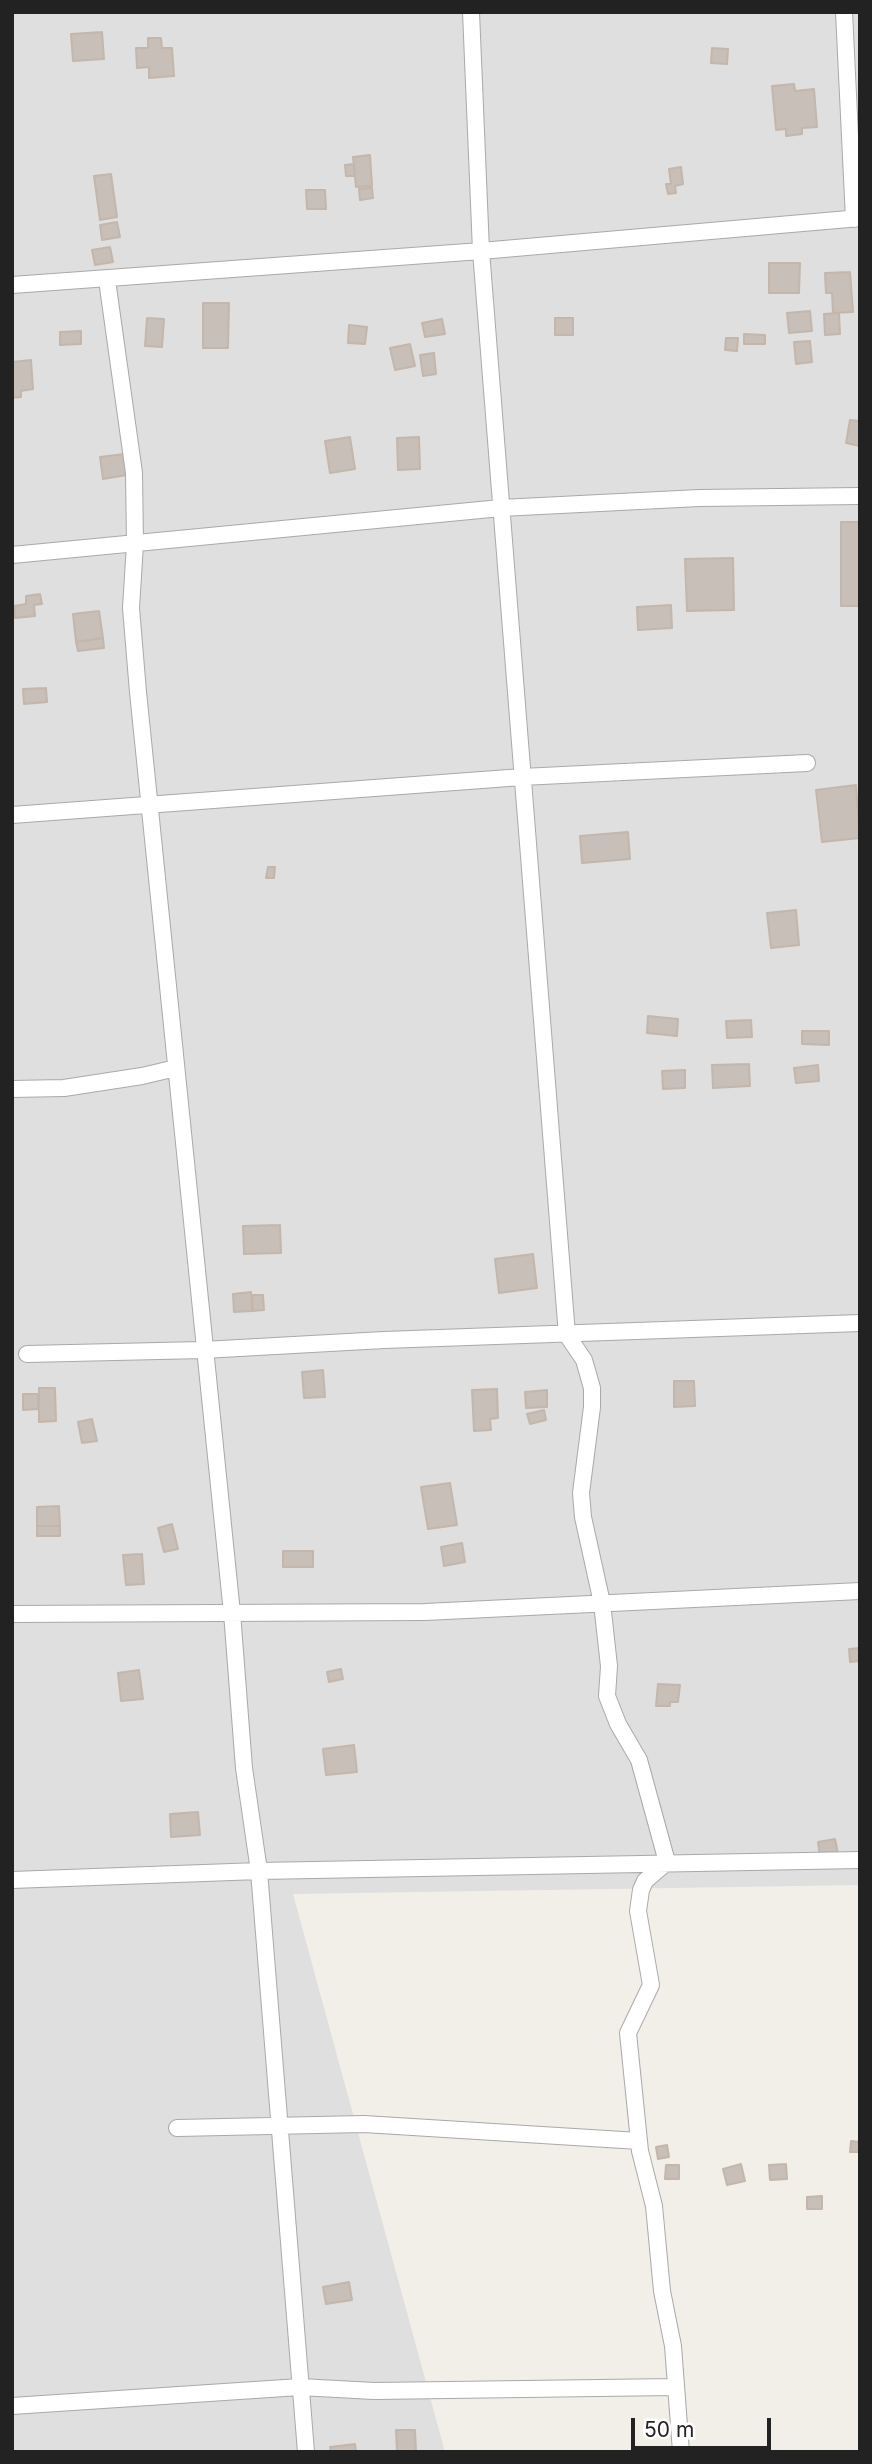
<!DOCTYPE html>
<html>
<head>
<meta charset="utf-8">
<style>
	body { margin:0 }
	#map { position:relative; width:872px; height:2464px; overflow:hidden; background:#f2efe9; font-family:Inter,sans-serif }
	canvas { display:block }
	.frame { position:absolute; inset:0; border:14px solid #222; pointer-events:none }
	.scale { position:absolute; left:631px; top:2418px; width:140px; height:32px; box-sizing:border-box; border:4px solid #222; border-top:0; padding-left:9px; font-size:21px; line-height:24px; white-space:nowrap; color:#222; -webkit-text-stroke:5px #fff; paint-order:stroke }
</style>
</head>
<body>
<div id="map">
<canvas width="872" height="2464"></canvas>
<div class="frame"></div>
<div class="scale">50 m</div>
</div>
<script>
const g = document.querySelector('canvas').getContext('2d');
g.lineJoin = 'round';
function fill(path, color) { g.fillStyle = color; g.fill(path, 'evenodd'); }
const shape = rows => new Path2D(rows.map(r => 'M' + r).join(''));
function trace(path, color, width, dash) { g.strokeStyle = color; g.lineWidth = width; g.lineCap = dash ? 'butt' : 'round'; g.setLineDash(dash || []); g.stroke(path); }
fill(shape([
	[12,12,860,12,860,1885,293,1894,445,2452,12,2452]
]), '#e0dfdf');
const building = shape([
	[102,32,104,59,73,61,71,34,102,32],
	[148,38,161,38,162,48,172,48,174,76,149,78,149,67,137,68,136,48,148,48,148,38],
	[712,48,728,49,727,64,711,63,712,48],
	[794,84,795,91,814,89,817,127,802,128,802,134,786,136,786,129,776,130,772,86,794,84],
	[370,155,372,186,356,187,353,157,370,155],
	[354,164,355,176,346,176,345,165,354,164],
	[681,167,683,184,675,186,676,193,668,194,666,184,671,184,669,169,681,167],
	[111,174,117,217,100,220,94,176,111,174],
	[372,188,373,198,360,200,359,189,372,188],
	[306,190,325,190,326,209,307,209,306,190],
	[117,222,120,237,102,240,100,225,117,222],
	[110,247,113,262,95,265,92,250,110,247],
	[769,263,800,263,799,293,769,293,769,263],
	[850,272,853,312,833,313,832,293,826,293,825,273,850,272],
	[203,303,229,303,228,348,203,348,203,303],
	[810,311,812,331,789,333,787,313,810,311],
	[839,313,840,334,825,335,824,314,839,313],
	[147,318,164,319,162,347,145,346,147,318],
	[555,318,573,318,573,335,555,335,555,318],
	[442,319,445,334,425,337,422,323,442,319],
	[349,325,367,327,365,344,348,343,349,325],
	[81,331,81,344,60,345,60,332,81,331],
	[744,334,765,335,765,344,744,344,744,334],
	[726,338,738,338,737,351,725,350,726,338],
	[810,341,812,362,796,364,794,342,810,341],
	[410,344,415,366,395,370,390,348,410,344],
	[434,353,436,374,423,376,420,355,434,353],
	[31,360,33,389,21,391,21,397,12,398,12,362,31,360],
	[850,420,860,421,860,446,846,443,850,420],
	[350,437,355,469,330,473,325,441,350,437],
	[419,437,420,469,398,470,397,438,419,437],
	[124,454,127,475,103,479,100,457,124,454],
	[841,522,860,522,860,606,841,606,841,522],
	[733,558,734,610,687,611,685,559,733,558],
	[40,594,42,604,34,605,35,616,15,618,14,606,26,604,26,596,40,594],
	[671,605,672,628,638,630,637,607,671,605],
	[99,611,103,638,76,642,73,614,99,611],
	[103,638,104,648,78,651,76,642,103,638],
	[46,688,47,702,24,704,23,689,46,688],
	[856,785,860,838,822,842,816,790,856,785],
	[628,832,630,859,582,863,580,836,628,832],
	[268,867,275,867,274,878,266,878,268,867],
	[796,910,799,945,771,948,767,913,796,910],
	[648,1016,678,1019,677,1036,647,1033,648,1016],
	[751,1020,752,1037,727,1038,726,1021,751,1020],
	[802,1031,829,1031,829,1045,802,1044,802,1031],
	[749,1064,750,1086,713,1088,712,1065,749,1064],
	[818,1065,819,1081,796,1083,794,1068,818,1065],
	[685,1070,685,1088,663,1089,662,1071,685,1070],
	[280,1225,281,1253,244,1254,243,1226,280,1225],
	[533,1254,537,1288,499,1293,495,1259,533,1254],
	[251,1292,252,1311,234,1312,233,1294,251,1292],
	[252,1295,263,1295,264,1310,253,1311,252,1295],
	[323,1370,325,1397,304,1398,302,1372,323,1370],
	[674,1381,694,1381,695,1406,674,1407,674,1381],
	[39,1388,55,1388,56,1421,39,1422,39,1388],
	[497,1389,498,1418,490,1419,491,1430,474,1431,472,1390,497,1389],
	[547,1390,547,1407,526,1408,525,1392,547,1390],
	[23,1394,38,1394,38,1409,23,1410,23,1394],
	[544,1410,546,1420,530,1424,527,1414,544,1410],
	[92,1419,97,1441,82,1443,78,1422,92,1419],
	[450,1483,457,1525,428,1529,421,1487,450,1483],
	[59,1506,60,1526,37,1526,37,1507,59,1506],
	[172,1524,178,1549,164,1552,158,1528,172,1524],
	[37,1526,60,1526,60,1536,37,1536,37,1526],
	[462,1543,465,1562,444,1566,441,1547,462,1543],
	[283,1551,313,1551,313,1567,283,1567,283,1551],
	[142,1554,144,1584,126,1585,123,1555,142,1554],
	[860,1648,860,1661,850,1662,849,1649,860,1648],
	[341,1669,343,1679,329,1682,327,1672,341,1669],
	[139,1670,143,1699,121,1701,118,1673,139,1670],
	[658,1684,680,1685,678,1702,670,1702,670,1706,656,1706,658,1684],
	[354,1745,357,1772,326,1775,323,1749,354,1745],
	[198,1812,200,1835,171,1837,170,1814,198,1812],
	[835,1839,838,1854,820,1857,818,1842,835,1839],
	[851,2141,860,2142,860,2152,850,2152,851,2141],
	[667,2145,669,2157,658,2159,656,2147,667,2145],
	[741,2164,745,2181,727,2185,723,2169,741,2164],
	[786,2164,787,2179,770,2180,769,2165,786,2164],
	[666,2165,679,2165,679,2179,665,2179,666,2165],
	[822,2196,822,2209,807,2209,807,2197,822,2196],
	[349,2282,352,2300,326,2304,323,2287,349,2282],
	[396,2430,415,2430,416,2452,397,2452,396,2430],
	[355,2444,356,2452,331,2452,330,2447,355,2444]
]);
fill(building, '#c7bfb8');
trace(building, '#c4b6ab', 2);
const minor = shape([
	[471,12,481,251,567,1335,584,1360,592,1388,592,1407,581,1493,583,1517,602,1603,609,1666,607,1696,618,1724,639,1760,667,1862,645,1881,641,1890,638,1911,651,1985,628,2033,640,2151,654,2206,662,2291,673,2346,681,2452],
	[844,12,854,219],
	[107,280,134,473,135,544,131,608,138,692,232,1613,244,1768,259,1871,306,2452],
	[12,285,481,251,860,218],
	[12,555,501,508,699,498,860,496],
	[12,815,522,777,807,763],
	[12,1089,64,1088,142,1076,176,1068],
	[27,1354,203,1350,384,1340,860,1323],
	[12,1614,425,1612,860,1591],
	[12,1880,259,1871,860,1860],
	[177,2128,364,2124,639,2141],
	[12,2406,300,2387,374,2391,674,2387]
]);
trace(minor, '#a9a9a9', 18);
trace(minor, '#fff', 16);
</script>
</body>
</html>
